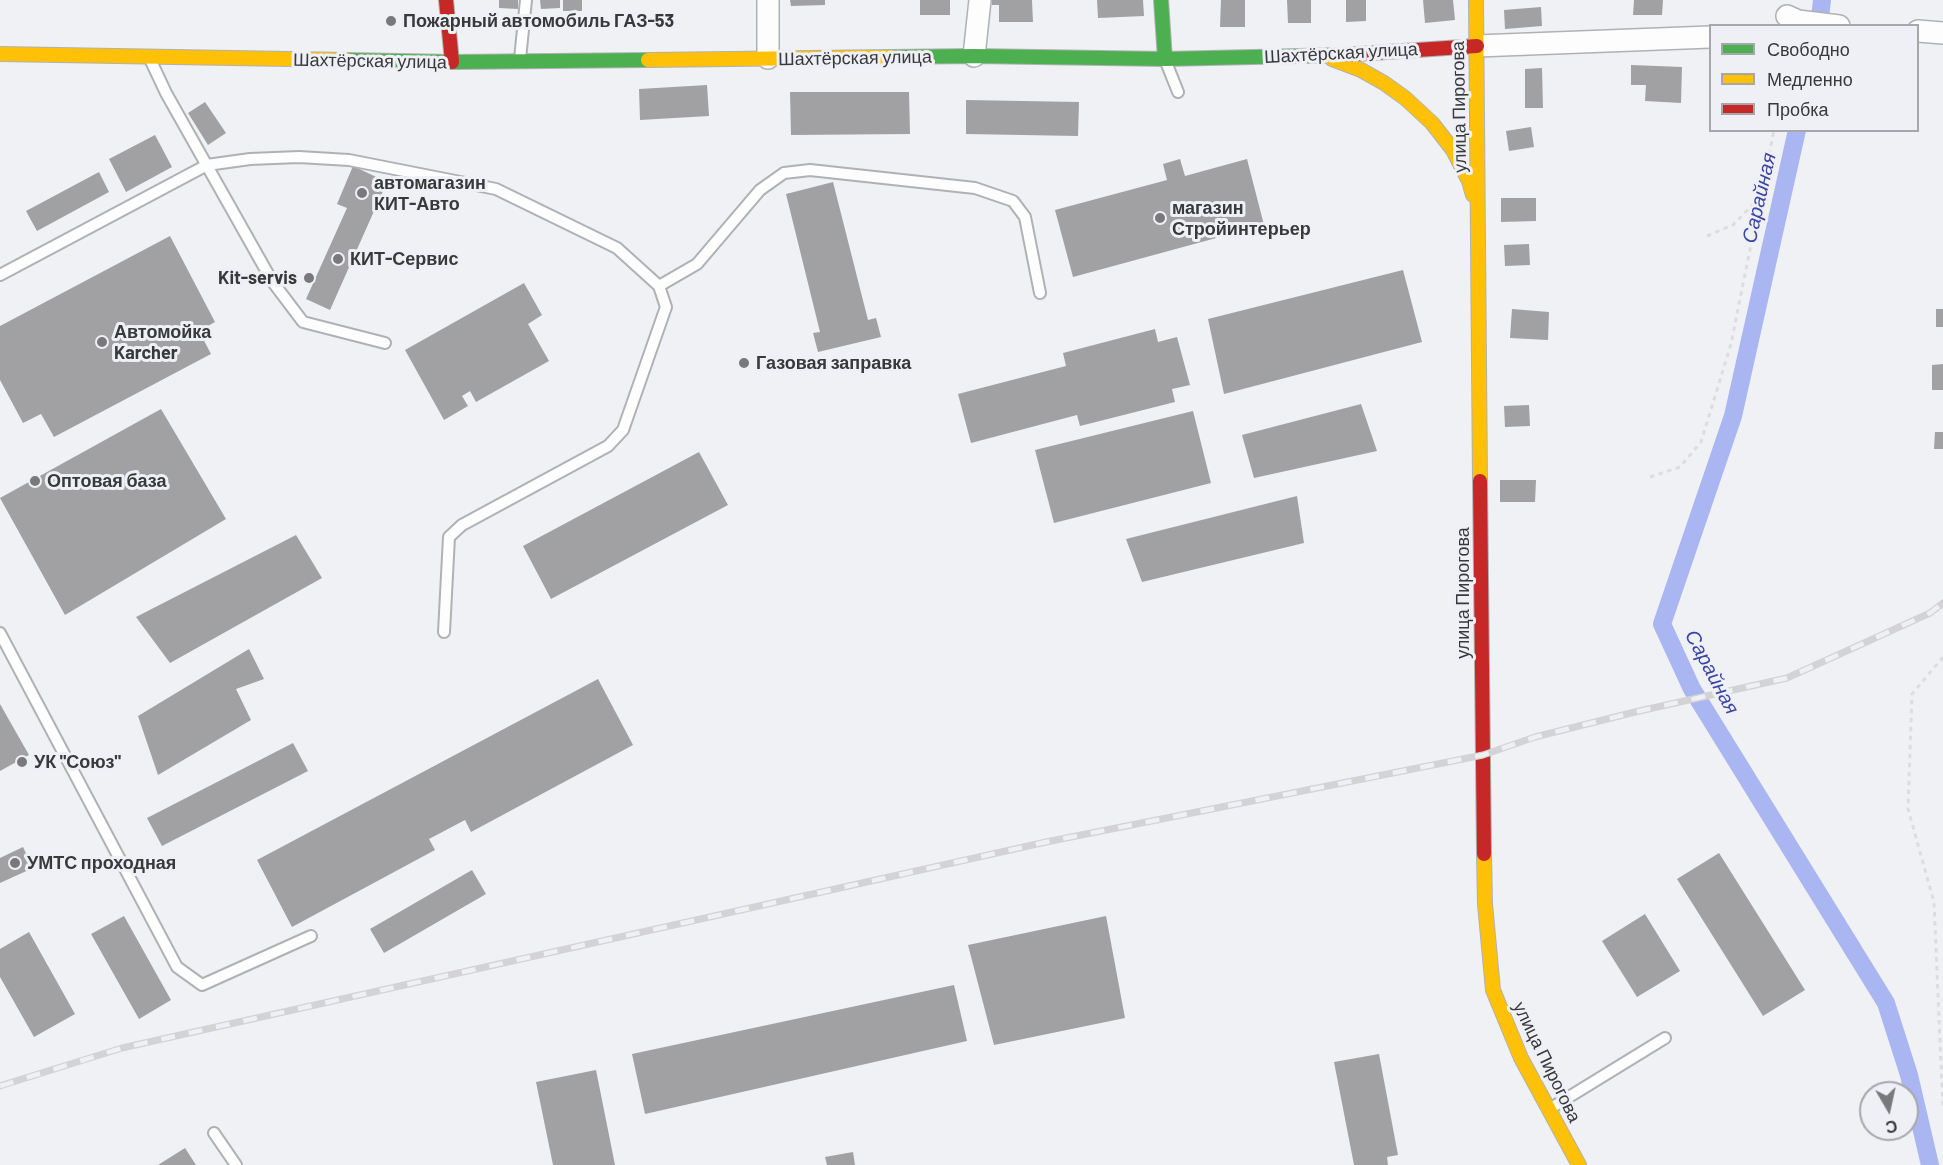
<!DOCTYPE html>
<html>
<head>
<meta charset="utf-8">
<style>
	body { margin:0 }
	#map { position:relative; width:1943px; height:1165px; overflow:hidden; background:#f0f1f4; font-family:Barlow,sans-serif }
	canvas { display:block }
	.legend { position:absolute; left:1709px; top:24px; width:210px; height:108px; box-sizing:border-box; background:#eff0f5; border:2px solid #a6a7ab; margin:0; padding:8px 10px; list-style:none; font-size:18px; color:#39393b }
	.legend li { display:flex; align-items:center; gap:12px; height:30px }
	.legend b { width:30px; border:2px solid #a6a7ab }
	.north { position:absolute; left:1859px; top:1081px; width:60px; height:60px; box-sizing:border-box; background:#eff0f5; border:2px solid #a6a7ab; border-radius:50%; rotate:171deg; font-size:16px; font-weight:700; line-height:24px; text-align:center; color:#39393b }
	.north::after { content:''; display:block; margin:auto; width:21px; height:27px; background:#79797c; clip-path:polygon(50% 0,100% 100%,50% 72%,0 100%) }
</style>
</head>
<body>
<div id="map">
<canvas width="1943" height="1165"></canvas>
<ul class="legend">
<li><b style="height:8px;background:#4caf50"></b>Свободно</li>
<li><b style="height:8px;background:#ffc107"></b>Медленно</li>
<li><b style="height:8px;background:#c62828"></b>Пробка</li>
</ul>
<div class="north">С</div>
</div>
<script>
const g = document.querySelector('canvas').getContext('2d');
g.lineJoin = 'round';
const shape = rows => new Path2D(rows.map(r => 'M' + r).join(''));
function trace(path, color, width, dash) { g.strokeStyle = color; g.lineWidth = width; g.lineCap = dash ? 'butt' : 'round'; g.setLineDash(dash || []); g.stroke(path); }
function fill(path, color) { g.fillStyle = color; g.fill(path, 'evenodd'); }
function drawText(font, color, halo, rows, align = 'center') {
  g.font = font + ' Barlow,sans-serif'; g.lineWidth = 6; g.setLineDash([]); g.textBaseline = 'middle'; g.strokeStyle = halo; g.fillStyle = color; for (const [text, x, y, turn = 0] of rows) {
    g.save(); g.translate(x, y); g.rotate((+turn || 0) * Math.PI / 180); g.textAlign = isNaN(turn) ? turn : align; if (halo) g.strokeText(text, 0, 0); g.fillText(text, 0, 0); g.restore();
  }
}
trace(shape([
	[1819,26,1822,0],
	[1797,130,1733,416,1662,624,1692,689,1886,1003,1909,1075,1930,1165]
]), '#a9b6f1', 18);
fill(shape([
	[499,0,518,0,518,9,499,8],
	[540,0,560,0,560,8,541,9],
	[563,0,582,0,582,11,563,11],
	[790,0,825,0,825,5,791,6],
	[920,0,950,0,950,15,920,15],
	[992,0,1032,0,1033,22,999,22,999,5,992,5],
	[1097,0,1143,0,1144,16,1098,18],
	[1221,0,1245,0,1245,27,1220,27],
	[1287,0,1311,0,1311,23,1288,23],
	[1346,0,1366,0,1366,21,1346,22],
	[1423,0,1453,0,1455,20,1425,23],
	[1634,0,1663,0,1662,15,1633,15],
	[1541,7,1542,26,1505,29,1504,10],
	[1631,65,1682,67,1681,103,1645,101,1646,85,1631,85],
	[1542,68,1543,108,1525,108,1525,69],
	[707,85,709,116,640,120,639,89],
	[790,92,909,92,910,134,791,135],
	[966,100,1079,102,1078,136,966,134],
	[205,102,226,133,208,145,188,113],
	[1531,127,1534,147,1509,151,1506,131],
	[155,135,172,167,126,192,109,159],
	[1180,159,1185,176,1247,159,1264,225,1073,277,1055,210,1167,180,1163,164],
	[353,166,387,182,330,310,306,299,347,208,337,204],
	[99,172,109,192,37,231,26,211],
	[833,182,868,320,876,318,881,337,818,352,813,333,820,332,786,194],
	[1501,198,1536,198,1536,221,1501,222],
	[170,236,215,322,199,331,211,354,54,437,41,414,23,423,0,380,0,326],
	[1529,244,1530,265,1505,266,1504,245],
	[1403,270,1422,342,1224,394,1208,319],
	[524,283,542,315,528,324,549,361,476,402,470,391,462,396,468,406,444,420,405,350],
	[1512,309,1549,312,1548,340,1510,338],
	[1936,309,1943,309,1943,327,1936,327],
	[1155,329,1158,342,1177,337,1190,385,1172,389,1175,402,1080,426,1077,415,971,443,958,394,1066,366,1063,353],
	[1943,364,1943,390,1932,390,1932,365],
	[1361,404,1377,451,1254,478,1242,435],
	[1529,405,1530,426,1505,427,1504,406],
	[161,409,226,519,65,615,0,498],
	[1193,411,1211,483,1054,523,1035,450],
	[1935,432,1943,432,1943,449,1934,449],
	[699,452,728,505,551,599,523,546],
	[1500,480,1536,480,1535,502,1500,502],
	[1297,496,1304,543,1142,582,1126,539],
	[296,535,322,578,170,663,136,617],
	[249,649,264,679,236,689,251,720,158,775,138,716],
	[598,679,633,745,471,832,465,820,429,839,435,850,292,927,257,860],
	[0,704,29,755,0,771],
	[293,743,308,771,162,846,147,818],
	[23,847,33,868,0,883,0,858],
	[1719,853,1805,990,1763,1016,1677,879],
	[472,870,486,894,384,953,370,929],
	[1645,914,1680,971,1637,997,1602,941],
	[124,916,171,1000,139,1019,91,934],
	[1106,916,1125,1018,994,1045,968,945],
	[29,932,75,1014,34,1037,0,977,0,949],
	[954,985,967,1041,645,1114,632,1054],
	[1379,1054,1398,1155,1387,1157,1388,1165,1354,1165,1334,1062],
	[596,1070,615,1165,553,1165,536,1082],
	[185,1148,196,1165,158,1165],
	[853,1152,855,1165,827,1165,825,1157]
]), '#a1a1a4');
const lane = shape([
	[150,59,166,93,272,281,303,322,385,343],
	[520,59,526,0],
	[1166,62,1178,92],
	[0,275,207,165,250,159,299,157,349,160,496,189,617,248,659,286,666,307,623,430,608,446,462,525,449,537,444,632],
	[659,286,697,264,760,190,784,173,810,170,975,188,1013,201,1025,217,1040,293],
	[0,633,177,967,202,985,311,936],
	[1551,1108,1665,1038],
	[214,1133,236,1165]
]);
const street = shape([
	[768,0,768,58],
	[1787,16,1798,21,1839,26],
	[1918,31,1943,33],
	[1477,46,1710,37],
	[974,56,980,0]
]);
const fast = shape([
	[1161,0,1165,59],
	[891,57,974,56,1165,59,1342,55],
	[347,60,452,62,648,60]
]);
const slow = shape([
	[1476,0,1480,481],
	[0,54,347,60],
	[1332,59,1361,70,1384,83,1405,98,1432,123,1453,150,1469,181,1473,195],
	[648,60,891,57],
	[1484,854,1485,904,1493,990,1521,1058,1579,1165]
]);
const jam = shape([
	[446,0,452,62],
	[1342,55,1477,46],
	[1480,481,1484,854]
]);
trace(lane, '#b0b1b3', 14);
trace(street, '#b0b1b3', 24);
trace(fast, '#b0b1b3', 16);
trace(slow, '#b0b1b3', 16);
trace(jam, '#b0b1b3', 16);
trace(shape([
	[1707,236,1733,225,1761,196],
	[1650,477,1680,467,1701,442,1731,344,1774,130],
	[1943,657,1912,694,1908,809,1934,902,1943,1110]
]), '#ddddde', 3, [4.5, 4.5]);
trace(lane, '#fdfdfd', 10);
trace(street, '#fdfdfd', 21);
trace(fast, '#4caf50', 14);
trace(slow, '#ffc107', 14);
trace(jam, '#c62828', 14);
const rail = shape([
	[0,1086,122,1048,1046,842,1483,755,1535,737,1635,712,1787,678,1930,613,1943,603]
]);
trace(rail, '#d3d3d5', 7);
trace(rail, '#eff0f5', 4.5, [14]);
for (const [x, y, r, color] of [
	[391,21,6,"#79797c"],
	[362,193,6,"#79797c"],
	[1160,218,6,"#79797c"],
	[338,259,6,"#79797c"],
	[309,278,6,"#79797c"],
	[102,342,6,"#79797c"],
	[744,363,6,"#79797c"],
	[35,481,6,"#79797c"],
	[22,762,6,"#79797c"],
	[15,863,6,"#79797c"]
]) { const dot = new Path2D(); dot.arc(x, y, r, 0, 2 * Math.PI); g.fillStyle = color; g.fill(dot); trace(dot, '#eff0f5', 2); }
drawText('bold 18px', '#39393b', '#eff0f5', [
	["Пожарный автомобиль ГАЗ-53",403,21],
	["автомагазин",374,183],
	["КИТ-Авто",374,204],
	["магазин",1172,208],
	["Стройинтерьер",1172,229],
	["КИТ-Сервис",350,259],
	["Kit-servis",297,278,"right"],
	["Автомойка",114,332],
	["Karcher",114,353],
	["Газовая заправка",756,363],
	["Оптовая база",47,481],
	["УК \"Союз\"",34,762],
	["УМТС проходная",27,863]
], 'left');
drawText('18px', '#39393b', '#eff0f5', [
	["Шахтёрская улица",1341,53,-3],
	["Шахтёрская улица",855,58,-1],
	["Шахтёрская улица",370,61,1],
	["улица Пирогова",1459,107,-91],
	["улица Пирогова",1463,593,-90],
	["улица Пирогова",1547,1062,64]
]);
drawText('italic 20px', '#3a45a4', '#eff0f5', [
	["Сарайная",1759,198,-77],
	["Сарайная",1712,672,62]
]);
</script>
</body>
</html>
